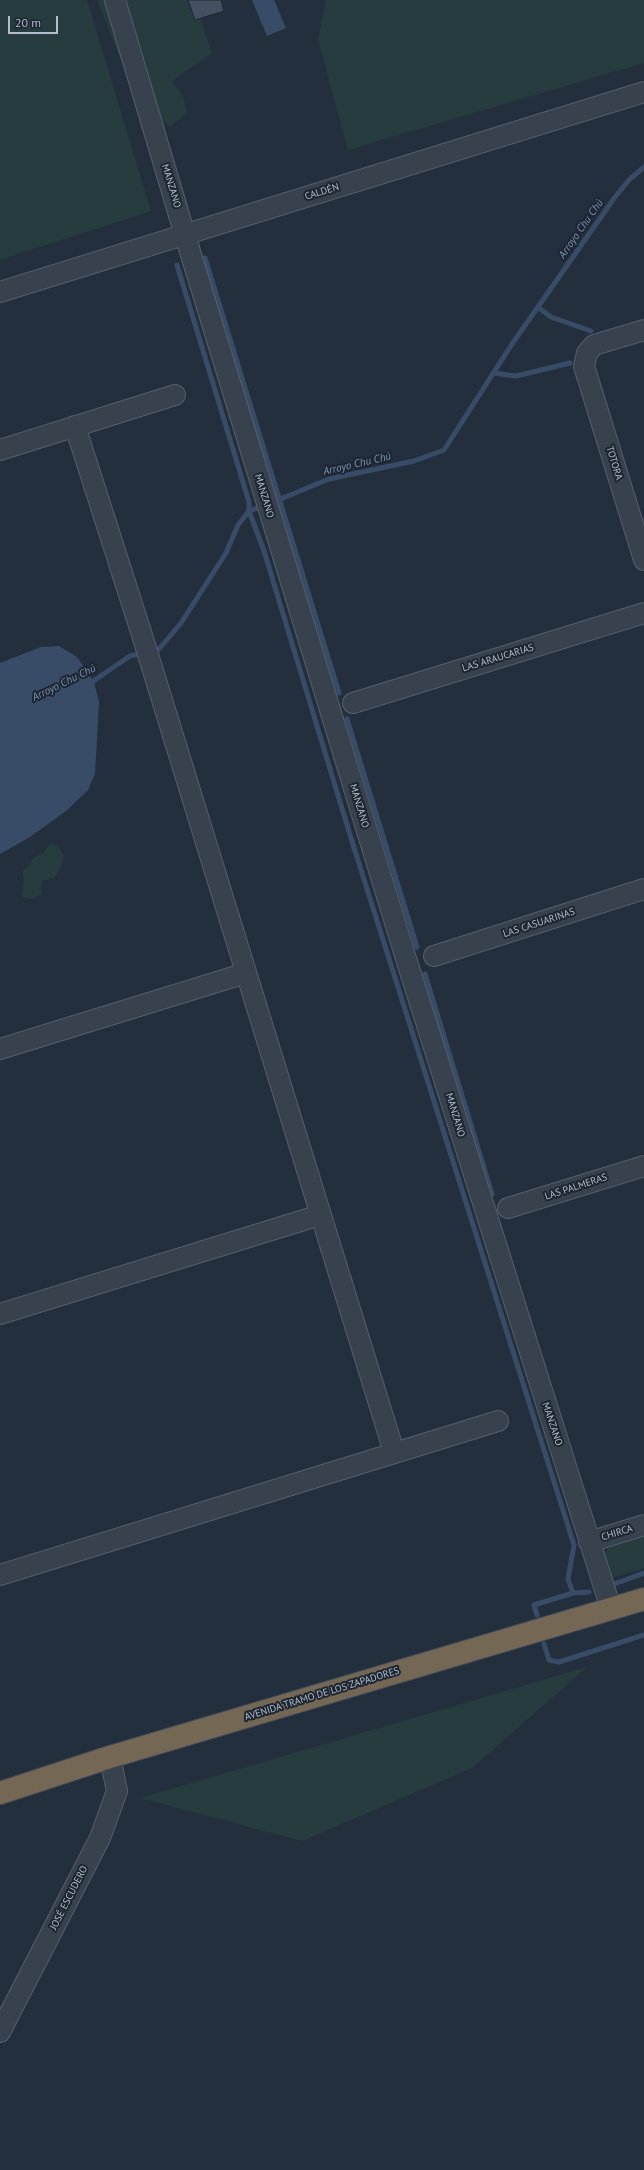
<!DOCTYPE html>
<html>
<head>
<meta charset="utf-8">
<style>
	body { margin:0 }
	#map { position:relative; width:644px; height:2170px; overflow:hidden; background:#242f3e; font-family:"PT Sans",sans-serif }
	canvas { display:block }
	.scale { position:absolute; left:8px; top:16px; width:50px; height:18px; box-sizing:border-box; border:2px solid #b4bcc9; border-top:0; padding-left:5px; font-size:12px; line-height:14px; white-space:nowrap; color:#b4bcc9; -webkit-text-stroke:3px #1d2633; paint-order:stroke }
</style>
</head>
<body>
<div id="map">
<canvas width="644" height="2170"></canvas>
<div class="scale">20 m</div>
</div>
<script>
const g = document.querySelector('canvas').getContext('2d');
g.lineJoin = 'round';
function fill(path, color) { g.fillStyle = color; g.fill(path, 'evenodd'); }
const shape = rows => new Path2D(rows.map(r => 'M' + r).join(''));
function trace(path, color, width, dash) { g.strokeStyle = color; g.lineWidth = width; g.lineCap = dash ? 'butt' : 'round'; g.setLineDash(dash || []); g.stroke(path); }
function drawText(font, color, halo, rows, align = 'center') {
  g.font = font + ' "PT Sans",sans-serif'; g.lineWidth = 4; g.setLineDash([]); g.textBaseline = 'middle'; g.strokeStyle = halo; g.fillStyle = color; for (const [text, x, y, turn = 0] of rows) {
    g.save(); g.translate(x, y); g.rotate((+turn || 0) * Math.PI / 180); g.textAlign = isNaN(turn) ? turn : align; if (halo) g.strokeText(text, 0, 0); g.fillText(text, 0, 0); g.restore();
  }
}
fill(shape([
	[0,0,87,0,151,211,0,260],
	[97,0,194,0,212,53,172,81,183,96,187,113,170,127,135,96],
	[326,0,644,0,644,63,348,150,318,40],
	[50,844,59,847,64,857,61,867,54,878,42,881,41,894,32,899,22,897,24,880,22,871,31,864,32,859,43,853],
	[644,1534,644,1568,608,1579,601,1558,610,1545],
	[587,1667,472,1768,302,1841,140,1798]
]), '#263c3f');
fill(shape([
	[252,0,274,0,286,28,267,36],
	[59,646,77,657,94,682,99,702,95,774,88,790,66,811,30,837,0,854,0,663,41,647]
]), '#394c67');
trace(shape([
	[205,258,339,693],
	[177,265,249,502,249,511,264,551,350,835,574,1545,568,1579,573,1593,534,1605,537,1615],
	[539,308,551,317,591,331],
	[493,373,516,376,570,363],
	[271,503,329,479,414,461,444,450,512,344,615,197,629,180,644,167],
	[152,651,159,649,181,623,226,553,238,525,249,511,263,506],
	[89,684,130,656,144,653],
	[347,719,417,947],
	[425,974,492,1194],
	[614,1584,644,1573],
	[573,1593,589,1592],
	[544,1644,549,1660,559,1662,644,1635]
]), '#394c67', 5);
const building = shape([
	[188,0,221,0,224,11,195,20,188,0]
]);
fill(building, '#455162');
trace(building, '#1f2835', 1);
const minor = shape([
	[115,0,185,235,408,965,611,1609],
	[0,292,644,92],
	[644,330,594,345,587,353,584,366,644,560],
	[75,426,142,635,394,1452],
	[0,450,175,395],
	[353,703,644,613],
	[434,956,644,889],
	[0,1049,246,973],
	[508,1208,644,1166],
	[0,1314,320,1215],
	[589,1542,644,1525],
	[0,1575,498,1421],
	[0,2032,100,1838,117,1791,110,1757]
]);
const highway = shape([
	[0,1793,110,1757,644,1599]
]);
trace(minor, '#565f6c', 22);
trace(highway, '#434c59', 24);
trace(minor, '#38414e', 20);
trace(highway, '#746855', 22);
drawText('10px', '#b4bcc9', '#1d2633', [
	["MANZANO",171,186,73],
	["CALDÉN",322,192,-17],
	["TOTORA",614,463,73],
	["MANZANO",264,496,73],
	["LAS ARAUCARIAS",498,658,-17],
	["MANZANO",359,806,73],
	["LAS CASUARINAS",539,923,-18],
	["MANZANO",455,1115,73],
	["LAS PALMERAS",576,1187,-18],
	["MANZANO",552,1424,72],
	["CHIRCA",617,1533,-17],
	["AVENIDA TRAMO DE LOS ZAPADORES",322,1694,-17],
	["JOSÉ ESCUDERO",69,1898,-63]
]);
drawText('italic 11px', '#7c92b1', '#1d2633', [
	["Arroyo Chu Chú",581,229,-55],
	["Arroyo Chu Chú",357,464,-13],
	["Arroyo Chu Chú",64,683,-26]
]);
</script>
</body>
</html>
